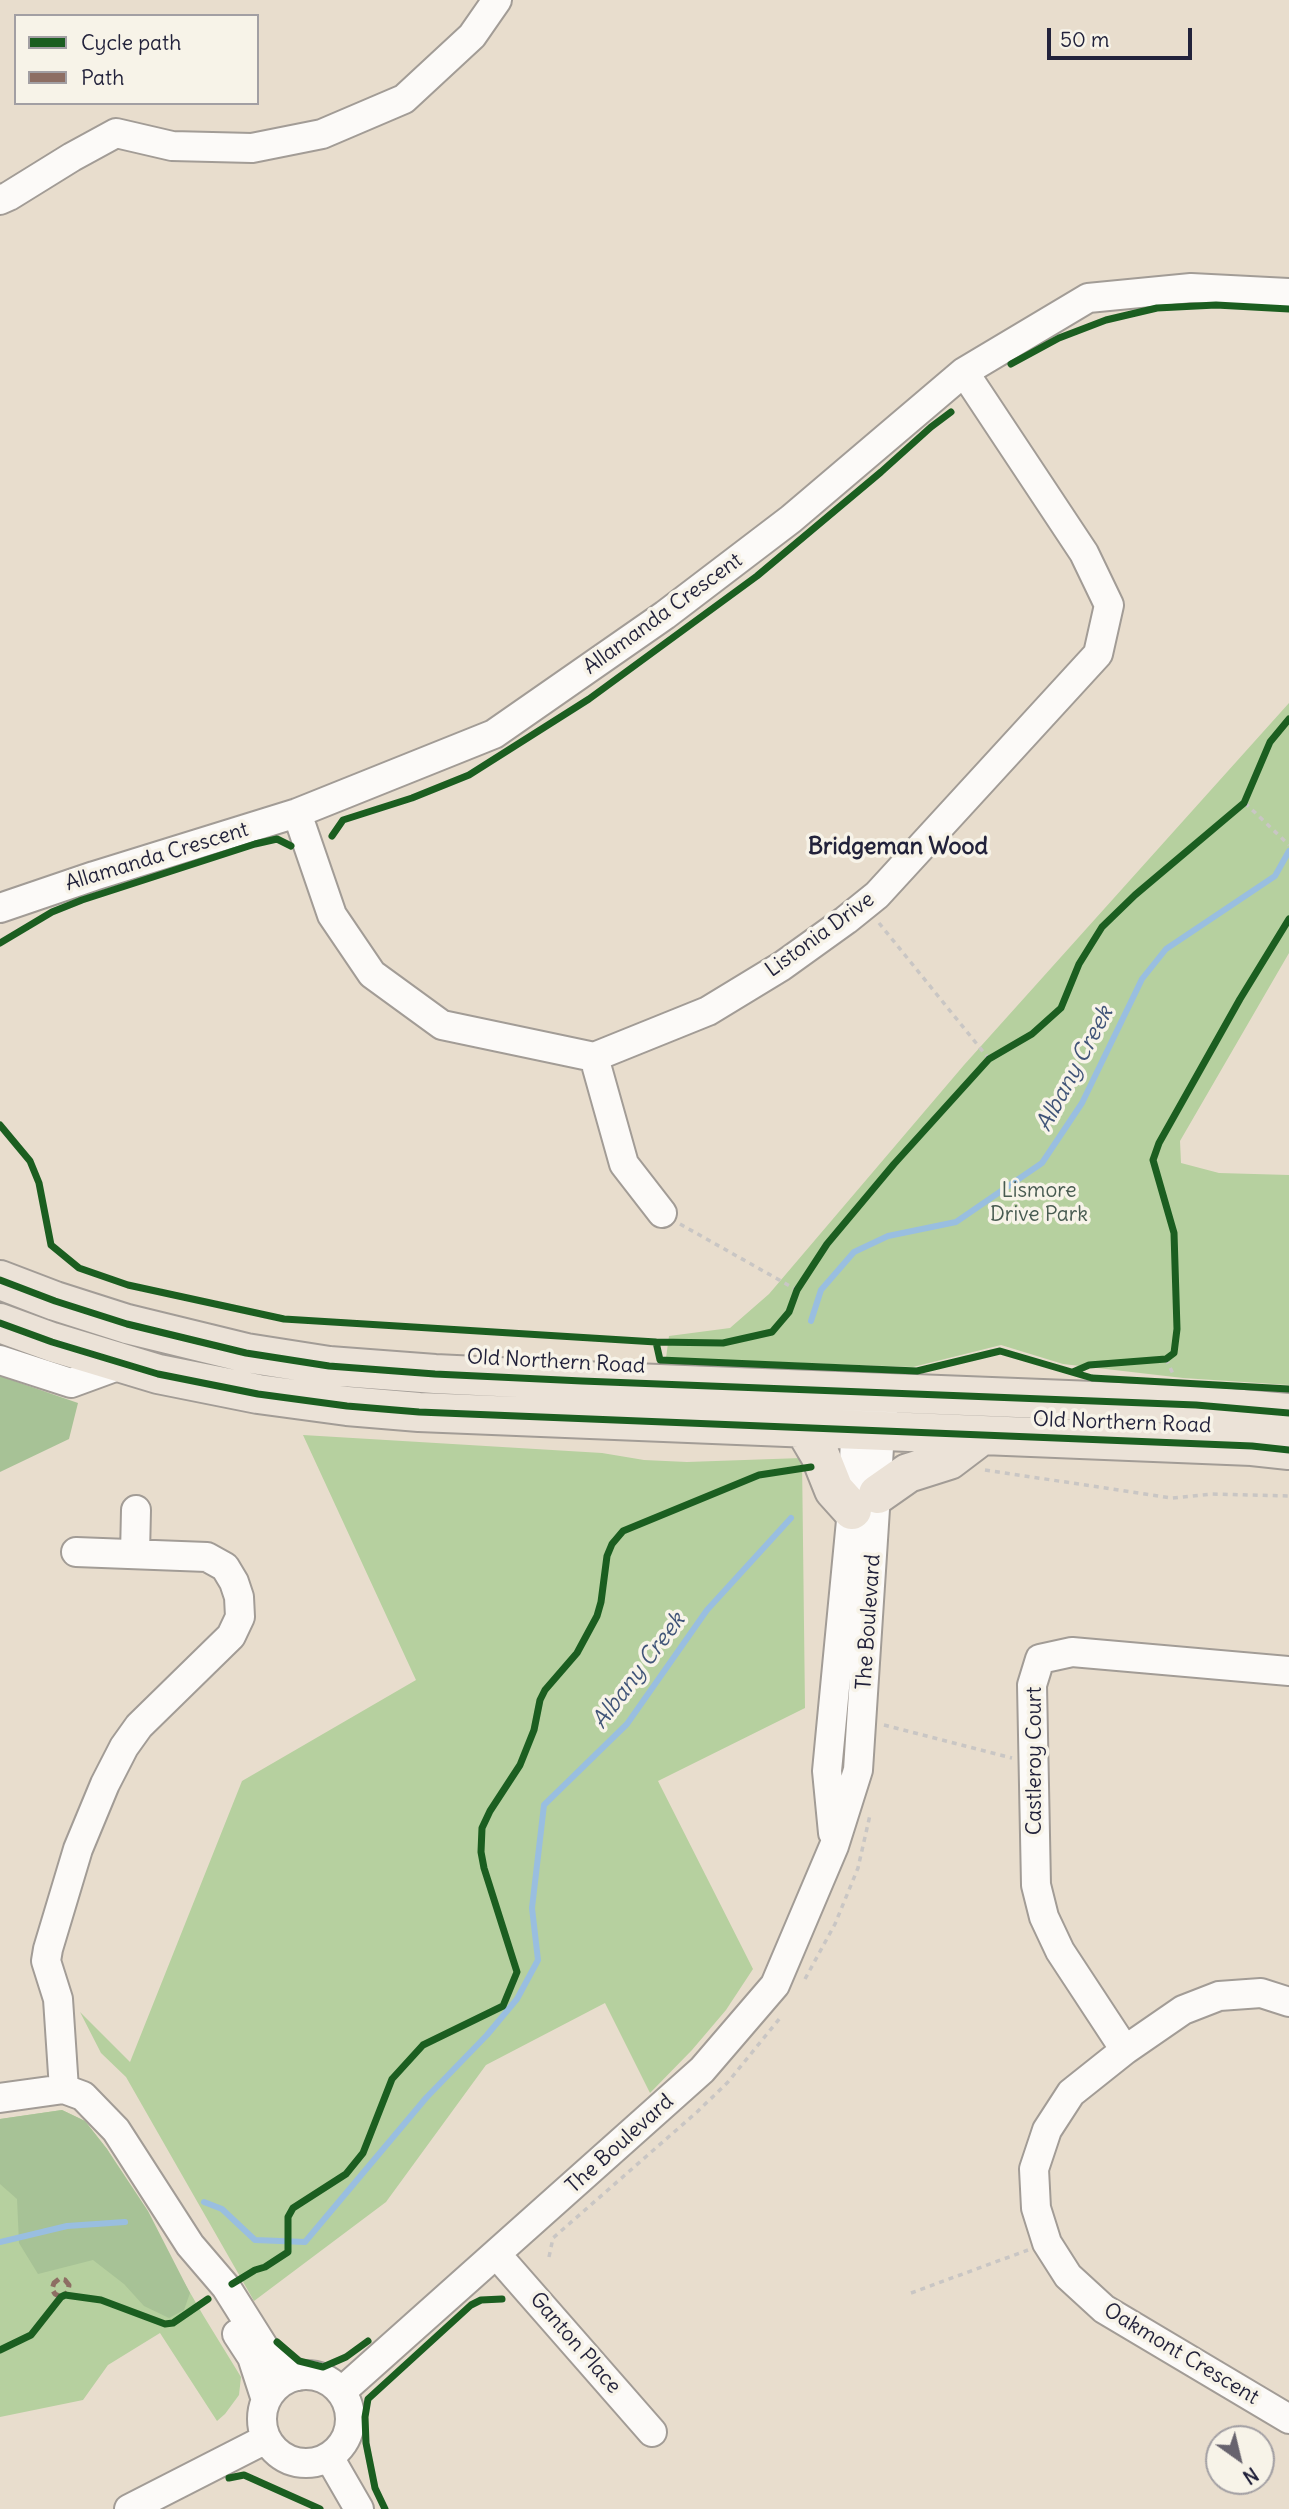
<!DOCTYPE html>
<html>
<head>
<meta charset="utf-8">
<style>
	body { margin:0 }
	#map { position:relative; width:1289px; height:2509px; overflow:hidden; background:#e8ddcd; font-family:Delius,sans-serif }
	canvas { display:block }
	.legend { position:absolute; left:14px; top:14px; width:245px; height:91px; box-sizing:border-box; background:#f7f3e8; border:2px solid #a29fa3; margin:0; padding:9px 12px; list-style:none; font-size:21px; color:#22223b }
	.legend li { display:flex; align-items:center; gap:14px; height:35px }
	.legend b { width:35px; border:2px solid #a29fa3 }
	.north { position:absolute; left:1205px; top:2425px; width:70px; height:70px; box-sizing:border-box; background:#f7f3e8; border:2px solid #a29fa3; border-radius:50%; rotate:146deg; font-size:19px; font-weight:700; line-height:28px; text-align:center; color:#22223b }
	.north::after { content:''; display:block; margin:auto; width:24px; height:32px; background:#67636e; clip-path:polygon(50% 0,100% 100%,50% 72%,0 100%) }
	.scale { position:absolute; left:1047px; top:28px; width:145px; height:32px; box-sizing:border-box; border:4px solid #22223b; border-top:0; padding-left:9px; font-size:21px; line-height:24px; white-space:nowrap; color:#22223b; -webkit-text-stroke:5px #f7f3e8; paint-order:stroke }
</style>
</head>
<body>
<div id="map">
<canvas width="1289" height="2509"></canvas>
<ul class="legend">
<li><b style="height:9px;background:#1b5e20"></b>Cycle path</li>
<li><b style="height:9px;background:#8d6e63"></b>Path</li>
</ul>
<div class="north">N</div>
<div class="scale">50 m</div>
</div>
<script>
const g = document.querySelector('canvas').getContext('2d');
g.lineJoin = 'round';
function fill(path, color) { g.fillStyle = color; g.fill(path, 'evenodd'); }
const shape = rows => new Path2D(rows.map(r => 'M' + r).join(''));
function trace(path, color, width, dash) { g.strokeStyle = color; g.lineWidth = width; g.lineCap = dash ? 'butt' : 'round'; g.setLineDash(dash || []); g.stroke(path); }
function drawText(font, color, halo, rows, align = 'center') {
  g.font = font + ' Delius,sans-serif'; g.lineWidth = 7; g.setLineDash([]); g.textBaseline = 'middle'; g.strokeStyle = halo; g.fillStyle = color; for (const [text, x, y, turn = 0] of rows) {
    g.save(); g.translate(x, y); g.rotate((+turn || 0) * Math.PI / 180); g.textAlign = isNaN(turn) ? turn : align; if (halo) g.strokeText(text, 0, 0); g.fillText(text, 0, 0); g.restore();
  }
}
fill(shape([
	[1289,703,1289,953,1180,1141,1181,1163,1219,1173,1289,1175,1289,1385,1183,1378,1063,1364,1001,1345,913,1367,666,1358,669,1336,730,1328,769,1294,964,1065],
	[303,1435,602,1453,644,1460,687,1462,802,1458,805,1708,658,1781,753,1969,726,2010,692,2050,650,2093,605,2003,486,2065,386,2202,254,2301,126,2077,101,2053,80,2012,130,2062,242,1781,416,1680],
	[62,2110,85,2121,107,2149,203,2315,241,2377,239,2395,225,2414,217,2421,160,2333,108,2365,83,2400,0,2417,0,2119]
]), '#b6d09f');
fill(shape([
	[0,1376,78,1403,69,1439,0,1472],
	[62,2110,85,2121,107,2149,148,2211,190,2293,184,2310,169,2318,144,2306,124,2284,93,2260,38,2274,19,2243,17,2199,0,2184,0,2119]
]), '#a7c296');
trace(shape([
	[811,1321,821,1290,854,1252,888,1236,956,1222,1042,1163,1082,1103,1142,979,1166,949,1275,876,1289,851],
	[204,2202,222,2209,255,2240,305,2242,426,2098,487,2035,517,1999,538,1960,532,1908,544,1805,627,1724,707,1610,791,1518],
	[0,2242,67,2226,125,2222]
]), '#99bee0', 6);
const minor = shape([
	[0,200,9,196,72,157,116,133,172,146,252,148,322,134,404,99,472,36,497,0],
	[297,813,332,915,372,974,442,1025,594,1057,708,1011,782,966,846,920,877,895,1098,654,1109,605,1084,553,964,372],
	[0,908,94,876,297,813,494,734,665,615,791,519,964,372,1088,298,1191,288,1289,293],
	[594,1057,624,1164,662,1213],
	[0,1360,71,1383,123,1364],
	[135,1554,136,1510],
	[833,1833,827,1771,852,1510,856,1413],
	[1289,2002,1261,1993,1219,1996,1183,2010,1125,2050,1071,2093,1047,2130,1034,2169,1036,2208,1047,2243,1068,2276,1104,2309,1289,2419],
	[1125,2050,1060,1951,1044,1917,1036,1885,1032,1685,1040,1659,1072,1652,1289,1671],
	[64,2089,58,1999,46,1961,48,1949,78,1849,105,1784,124,1747,139,1726,231,1636,240,1617,239,1597,234,1582,225,1567,207,1557,76,1552],
	[0,2098,64,2089,83,2096,116,2130,190,2245,226,2287,265,2349,298,2376],
	[497,2255,652,2432],
	[237,2334,252,2357,266,2400],
	'262 2419a44 44 0 1 1 88 0a44 44 0 1 1-88 0Z',
	[341,2392,702,2070,775,1985,834,1846,858,1770,880,1432,883,1414],
	[329,2457,359,2509],
	[129,2509,266,2439]
]);
const highway = shape([
	[0,1280,55,1301,127,1324,246,1353,329,1366,435,1374,582,1381,1196,1405,1289,1413],
	[0,1323,52,1342,158,1374,258,1394,347,1406,419,1412,1252,1446,1289,1450],
	[804,1428,820,1455,834,1490,852,1510],
	[878,1494,908,1473,949,1460,982,1435]
]);
trace(minor, '#a29c96', 32);
trace(highway, '#a29c96', 42);
trace(shape([
	[1089,327,1105,321],
	[1245,803,1289,845],
	[365,813,412,798,469,775,484,765],
	[332,836,344,820],
	[879,923,989,1059],
	[0,943,33,924],
	[680,1224,797,1290],
	[656,1342,723,1343,772,1332,789,1312,797,1290,827,1244,894,1164,989,1059,1032,1034,1061,1008,1079,964,1102,927,1135,895,1244,803,1270,742,1289,719],
	[1166,1359,1174,1376],
	[1075,1371,1089,1365,1166,1359,1174,1353,1177,1329,1174,1233,1153,1160,1159,1143,1240,999,1289,919],
	[985,1470,1172,1498,1212,1494,1289,1496],
	[884,1725,1012,1758],
	[805,1979,835,1924,858,1868,870,1815],
	[549,2257,553,2238,697,2112,728,2082,780,2018],
	[911,2293,1028,2250],
	[479,2301,502,2299],
	[318,2365,323,2367,340,2359],
	[367,2402,365,2417,366,2443,375,2487],
	[246,2475,320,2509]
]), '#c9c6c4', 3.5, [5, 5]);
trace(minor, '#fcfaf8', 28);
trace(highway, '#ebe2d7', 38);
trace(shape([
	[61,2297,55,2294,52,2289,54,2283,59,2279,65,2280,69,2285,68,2291,65,2295]
]), '#8d6e63', 5, [10, 5]);
trace(shape([
	[1011,364,1059,338,1106,320,1157,308,1216,305,1289,309],
	[332,836,343,820,412,798,469,775,589,699,757,576,881,472,931,427,951,412],
	[0,943,52,912,82,900,255,844,277,839,291,846],
	[0,1125,30,1161,39,1183,51,1245,79,1268,128,1285,284,1319,656,1342,660,1360,917,1371,1000,1351,1092,1378,1289,1389],
	[0,1280,55,1301,127,1324,246,1353,329,1366,435,1374,582,1381,1196,1405,1289,1413],
	[0,1323,52,1342,158,1374,258,1394,347,1406,419,1412,1252,1446,1289,1450],
	[656,1342,723,1343,772,1332,789,1312,797,1290,827,1244,894,1164,989,1059,1032,1034,1061,1008,1079,964,1102,927,1135,895,1244,803,1270,742,1289,719],
	[1073,1372,1089,1365,1166,1359,1174,1353,1177,1329,1174,1233,1153,1160,1159,1143,1240,999,1289,919],
	[232,2284,255,2270,265,2267,288,2252,288,2217,293,2208,346,2174,363,2153,392,2079,423,2045,503,2006,517,1972,484,1868,481,1852,482,1828,490,1811,520,1765,534,1730,540,1700,545,1690,577,1653,597,1616,601,1602,607,1556,612,1544,623,1531,759,1475,811,1467],
	[277,2342,299,2361,323,2367,346,2357,368,2341],
	[0,2350,31,2335,61,2297,65,2295,101,2300,165,2324,173,2323,208,2299],
	[229,2478,244,2475,320,2509],
	[385,2509,375,2488,366,2443,365,2417,368,2399,471,2305,481,2300,502,2299]
]), '#1b5e20', 7);
drawText('21px', '#22223b', '#f7f3e8', [
	["Allamanda Crescent",663,614,-36],
	["Allamanda Crescent",157,857,-17],
	["Listonia Drive",820,935,-36],
	["Old Northern Road",556,1362,3],
	["Old Northern Road",1122,1423,2],
	["The Boulevard",869,1622,-86],
	["Castleroy Court",1035,1761,-90],
	["The Boulevard",620,2144,-42],
	["Ganton Place",575,2343,49],
	["Oakmont Crescent",1181,2354,31]
]);
drawText('21px', '#485b51', '#f7f3e8', [
	["Lismore",1039,1191],
	["Drive Park",1039,1215]
]);
drawText('bold 23px', '#22223b', '#f7f3e8', [
	["Bridgeman Wood",898,847]
]);
drawText('italic 23px', '#405478', '#f7f3e8', [
	["Albany Creek",1075,1069,-62],
	["Albany Creek",639,1671,-53]
]);
</script>
</body>
</html>
